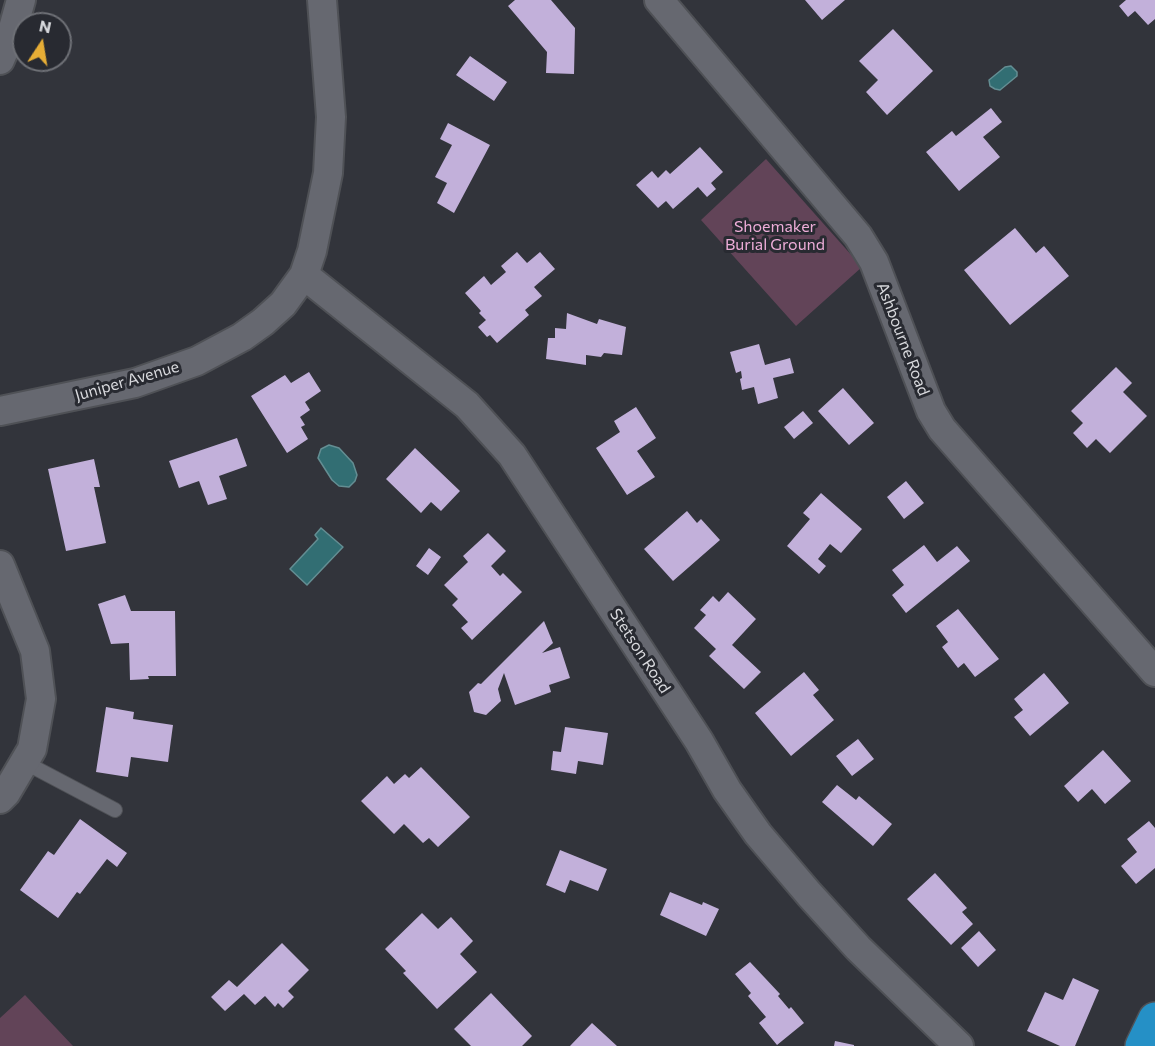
<!DOCTYPE html>
<html>
<head>
<meta charset="utf-8">
<style>
	body { margin:0 }
	#map { position:relative; width:1155px; height:1046px; overflow:hidden; background:#32343b; font-family:Commissioner,sans-serif }
	canvas { display:block }
	.north { position:absolute; left:12px; top:12px; width:60px; height:60px; box-sizing:border-box; background:#282a31; border:2px solid #6e7076; border-radius:50%; rotate:12deg; font-size:16px; font-weight:700; line-height:24px; text-align:center; color:#d8d9dd }
	.north::after { content:''; display:block; margin:auto; width:21px; height:27px; background:#e6ad36; clip-path:polygon(50% 0,100% 100%,50% 72%,0 100%) }
</style>
</head>
<body>
<div id="map">
<canvas width="1155" height="1046"></canvas>
<div class="north">N</div>
</div>
<script>
const g = document.querySelector('canvas').getContext('2d');
g.lineJoin = 'round';
function fill(path, color) { g.fillStyle = color; g.fill(path, 'evenodd'); }
const shape = rows => new Path2D(rows.map(r => 'M' + r).join(''));
function trace(path, color, width, dash) { g.strokeStyle = color; g.lineWidth = width; g.lineCap = dash ? 'butt' : 'round'; g.setLineDash(dash || []); g.stroke(path); }
function drawText(font, color, halo, rows, align = 'center') {
  g.font = font + ' Commissioner,sans-serif'; g.lineWidth = 6; g.setLineDash([]); g.textBaseline = 'middle'; g.strokeStyle = halo; g.fillStyle = color; for (const [text, x, y, turn = 0] of rows) {
    g.save(); g.translate(x, y); g.rotate((+turn || 0) * Math.PI / 180); g.textAlign = isNaN(turn) ? turn : align; if (halo) g.strokeText(text, 0, 0); g.fillText(text, 0, 0); g.restore();
  }
}
fill(shape([
	[766,159,862,267,796,326,701,220],
	[25,995,73,1046,0,1046,0,1018]
]), '#624458');
const water = shape([
	[1011,66,1017,72,1017,76,1000,90,995,89,990,86,989,80,1005,67,1011,66],
	[329,445,339,448,353,463,357,475,355,481,349,487,339,486,332,480,318,458,321,449,329,445],
	[321,528,343,547,307,585,290,569,318,539,315,535,321,528]
]);
fill(water, '#326e73');
trace(water, '#648e93', 1.5);
fill(shape([
	[515,0,551,0,575,28,574,74,546,73,547,52,508,6],
	[805,0,845,0,822,20],
	[1126,0,1155,0,1155,19,1148,25,1135,11,1128,17,1119,6],
	[893,29,933,71,887,115,866,92,878,80,859,61],
	[470,56,507,82,494,101,456,75],
	[991,108,1002,122,983,137,1000,157,959,191,926,152,952,131,956,136],
	[448,123,490,145,454,213,437,203,447,183,435,177,452,145,440,139],
	[700,147,723,172,711,183,716,189,707,197,698,187,673,209,666,201,658,208,636,185,652,171,658,178,666,170,670,174],
	[1015,228,1036,253,1044,246,1069,276,1010,325,964,270],
	[517,252,527,263,540,252,555,269,534,287,542,296,525,310,529,315,497,343,490,335,487,337,478,327,486,320,479,313,481,311,465,293,484,276,491,285,506,272,501,266],
	[567,313,597,324,599,319,626,327,622,355,604,353,601,357,586,355,586,365,546,359,548,338,555,338,555,328,566,329],
	[759,344,765,365,790,358,794,373,773,378,778,398,758,404,754,387,742,390,740,379,742,378,741,371,736,373,730,352],
	[1116,367,1132,383,1123,392,1147,416,1110,453,1096,439,1087,448,1073,433,1083,423,1071,411],
	[309,372,321,391,305,402,310,410,300,417,305,425,301,427,308,439,287,453,251,396,285,375,291,383],
	[843,388,874,423,849,445,818,411],
	[636,407,656,438,637,451,655,477,627,495,596,448,620,432,614,421],
	[803,411,813,423,794,439,784,427],
	[237,438,247,466,219,476,227,499,208,505,199,481,179,488,169,461],
	[415,448,460,491,441,511,431,502,421,513,386,479],
	[94,459,100,487,94,487,106,543,66,551,48,469],
	[906,481,924,503,904,519,887,497],
	[821,493,862,529,841,553,830,544,818,559,826,566,819,574,787,546,810,519,803,513],
	[687,511,697,523,701,519,720,540,673,581,644,549],
	[488,533,506,551,491,566,500,576,503,573,522,592,472,640,461,628,468,622,452,605,458,599,444,585,468,562,463,556],
	[924,545,937,562,957,546,970,561,906,613,892,595,904,585,892,570],
	[429,548,441,557,428,575,416,566],
	[728,592,756,619,732,645,761,672,744,689,709,656,716,649,694,628,706,615,700,610,713,596,719,602],
	[125,595,131,611,175,611,176,676,148,676,149,679,130,680,129,643,111,644,98,604],
	[958,609,999,659,975,677,964,663,958,668,942,647,948,642,936,626],
	[544,621,553,643,542,653,560,647,570,678,549,685,551,692,515,705,504,673,498,689,501,701,486,715,474,712,469,692,478,683,481,684],
	[804,672,819,690,813,695,834,720,791,756,755,713],
	[1044,673,1069,703,1030,736,1014,717,1023,710,1014,699],
	[106,707,134,712,133,719,173,725,168,762,131,757,128,777,96,772],
	[565,727,608,733,603,765,578,761,576,774,551,770,553,751,561,752],
	[858,739,874,759,852,776,836,756],
	[1103,750,1131,781,1105,804,1092,789,1078,802,1064,786],
	[421,767,470,817,438,847,429,838,423,843,404,824,394,834,361,801,387,776,394,784,405,774,409,778],
	[837,785,856,800,859,796,892,824,873,846,822,802],
	[80,819,127,853,117,867,107,859,80,894,77,892,58,918,20,890,48,851,54,855],
	[1149,821,1155,828,1155,868,1136,884,1121,866,1137,852,1127,839],
	[560,850,607,869,598,891,570,880,565,893,546,885],
	[935,873,967,908,962,912,973,924,951,945,907,899],
	[670,892,702,905,703,902,719,909,706,936,660,915],
	[422,913,438,929,451,917,473,941,460,954,477,972,437,1009,403,973,406,971,385,949],
	[979,931,996,950,978,967,961,948],
	[282,943,309,970,288,991,294,997,283,1008,278,1003,275,1007,265,996,255,1005,244,994,225,1011,211,997,229,980,237,987],
	[750,962,780,994,778,996,789,1009,791,1007,804,1023,777,1045,759,1023,766,1017,748,996,751,993,735,974],
	[1073,978,1099,990,1075,1046,1060,1046,1027,1031,1045,992,1063,1000],
	[491,993,532,1036,522,1046,471,1046,454,1029],
	[592,1023,617,1046,570,1046],
	[835,1041,854,1045,854,1046,834,1046]
]), '#c2b0da');
const lane = shape([
	[24,762,115,810]
]);
const street = shape([
	[659,0,858,236,874,262,931,411,942,429,1155,672],
	[0,60,12,32,21,0],
	[304,275,467,405,512,455,699,741,727,790,758,834,809,894,858,948,959,1046],
	[0,411,135,383,197,361,242,337,263,322,283,304,304,275,312,251,328,173,331,117,322,0],
	[0,565,35,651,41,699,32,749,6,793,0,799]
]);
const highway = shape([
	[1142,1046,1155,1019]
]);
trace(lane, '#4f5156', 16);
trace(street, '#4f5156', 32);
trace(highway, '#4f5156', 36);
trace(lane, '#666870', 14);
trace(street, '#666870', 28);
trace(highway, '#2590c6', 33);
drawText('16px', '#edadd8', '#282a31', [
	["Shoemaker",775,227],
	["Burial Ground",775,245]
]);
drawText('16px', '#d8d9dd', '#282a31', [
	["Ashbourne Road",903,339,69],
	["Juniper Avenue",127,381,-16],
	["Stetson Road",640,651,57]
]);
</script>
</body>
</html>
